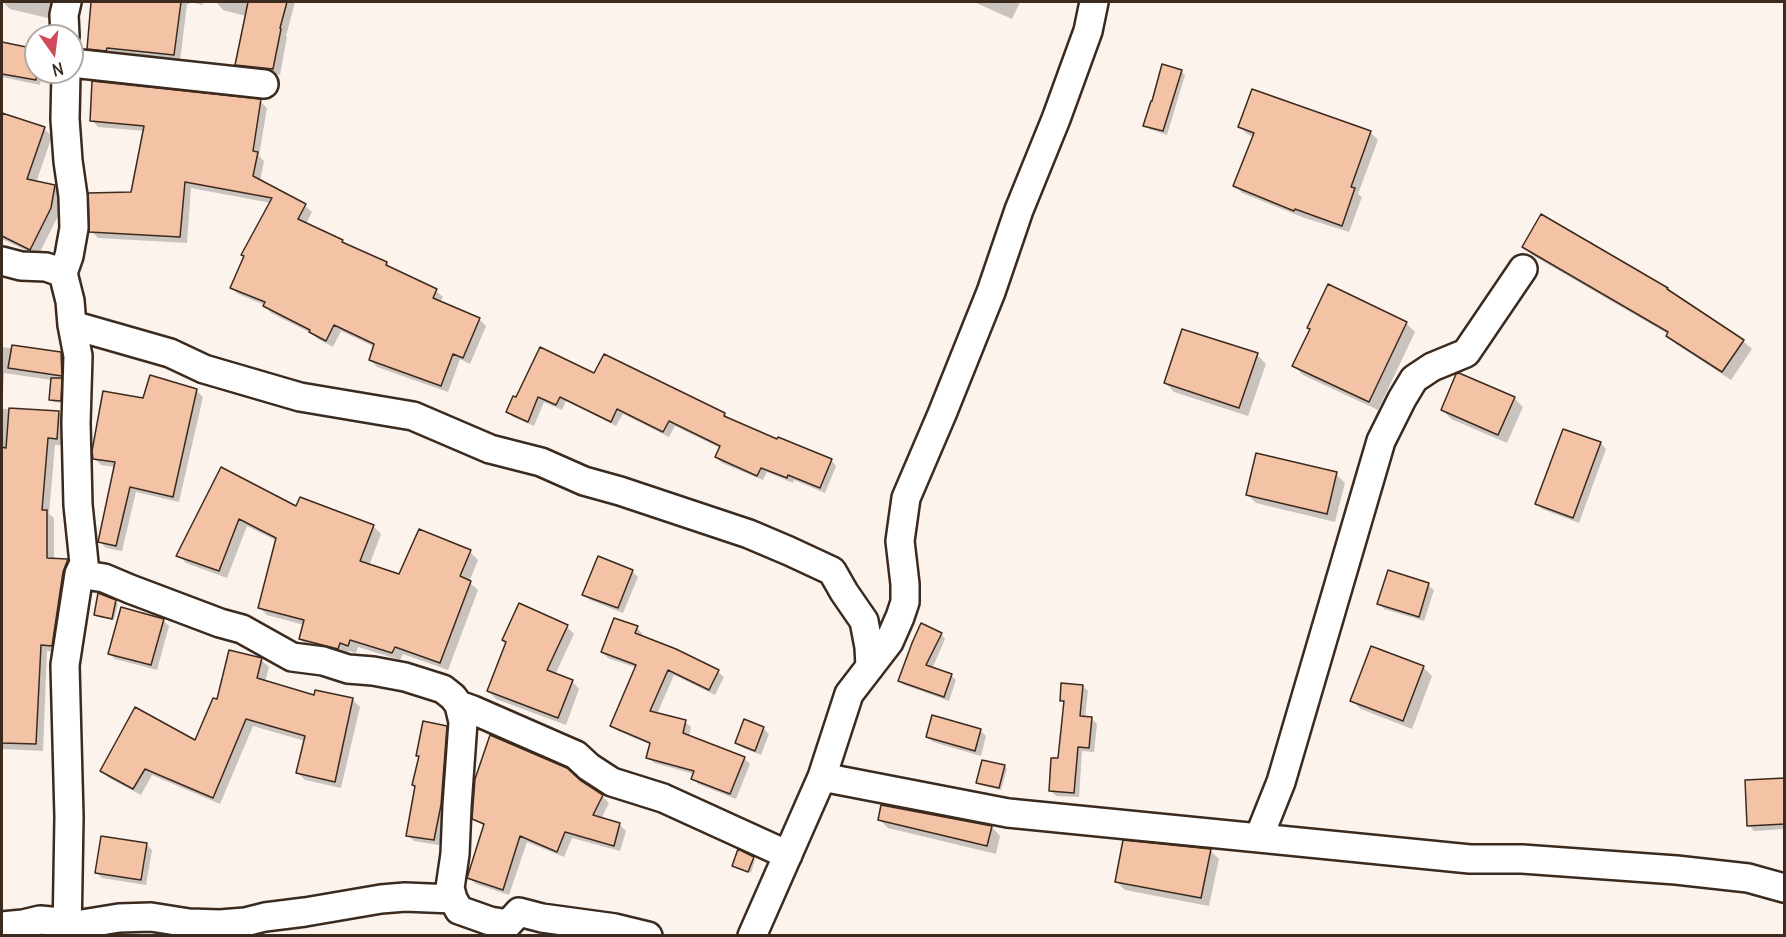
<!DOCTYPE html>
<html>
<head>
<meta charset="utf-8">
<style>
	body { margin:0 }
	#map { position:relative; width:1786px; height:937px; overflow:hidden; background:#fdf3ed; font-family:Delius,sans-serif }
	canvas { display:block }
	.frame { position:absolute; inset:0; border:3px solid #3b2a1e; pointer-events:none }
	.north { position:absolute; left:24px; top:24px; width:60px; height:60px; box-sizing:border-box; background:#fff; border:2px solid #b1aaa5; border-radius:50%; rotate:166deg; font-size:16px; font-weight:700; line-height:24px; text-align:center; color:#3b2a1e }
	.north::after { content:''; display:block; margin:auto; width:21px; height:27px; background:#d1495b; clip-path:polygon(50% 0,100% 100%,50% 72%,0 100%) }
</style>
</head>
<body>
<div id="map">
<canvas width="1786" height="937"></canvas>
<div class="frame"></div>
<div class="north">N</div>
</div>
<script>
const g = document.querySelector('canvas').getContext('2d');
g.lineJoin = 'round';
function fill(path, color) { g.fillStyle = color; g.fill(path, 'evenodd'); }
const shape = rows => new Path2D(rows.map(r => 'M' + r).join(''));
function trace(path, color, width, dash) { g.strokeStyle = color; g.lineWidth = width; g.lineCap = dash ? 'butt' : 'round'; g.setLineDash(dash || []); g.stroke(path); }
fill(shape([
	[4,2,56,2,52,19,10,9,4,3],
	[92,2,189,2,189,4,187,4,180,61,113,53,112,57,94,55,88,48],
	[190,2,203,2,203,5],
	[217,2,295,2,286,36,287,37,280,75,243,71,237,64,246,16,223,10,217,3],
	[974,2,1020,2,1012,19],
	[2,43,36,50,36,72,43,72,40,85,2,77],
	[1181,71,1185,75,1167,135,1149,129,1145,125],
	[260,101,267,108,259,156,264,161,260,181,305,206,312,212,306,224,342,241,347,246,387,263,393,270,436,291,443,297,440,302,479,319,486,326,470,364,460,359,448,392,377,367,370,360,375,347,341,331,333,347,318,339,311,333,271,313,265,305,238,294,232,288,271,203,191,188,187,243,98,238,91,231,132,194,145,131,98,127,92,120],
	[2,114,44,129,52,136,36,183,54,186,62,194,58,216,38,256,2,239],
	[1239,126,1370,132,1378,140,1358,194,1362,197,1349,232,1302,217,1242,193,1235,185,1254,137,1247,134],
	[1542,216,1667,289,1674,295,1743,341,1752,349,1731,380,1676,344,1668,334,1532,255,1523,246],
	[1406,323,1415,332,1378,410,1303,375,1294,366],
	[2,347,61,354,68,361,68,382,63,382,63,403,53,402,51,399,52,380,4,373,2,409,58,412,65,420,63,445,55,445,49,514,54,518,54,560,67,561,74,568,59,652,47,651,43,751,2,749],
	[1257,355,1266,364,1248,416,1174,392,1166,383],
	[595,375,725,414,730,420,778,441,831,460,836,466,825,493,794,480,793,483,767,472,763,480,722,463,716,457,720,448,675,426,669,437,623,414,616,426,566,401,562,410,544,402,534,426,513,417,508,412,514,398],
	[197,391,203,397,179,502,136,492,122,551,106,548,99,541,115,467,101,465,94,458,144,400],
	[1514,398,1523,407,1507,443,1451,419,1443,410],
	[1564,431,1601,443,1606,449,1579,523,1542,509,1537,503],
	[222,469,297,508,373,526,381,534,369,566,400,576,470,552,478,560,469,582,478,590,448,670,403,654,400,660,358,647,356,653,348,651,346,656,308,647,300,639,304,625,267,615,259,607,277,541,247,526,227,578,186,563,178,555],
	[1336,474,1345,483,1335,522,1256,503,1247,494],
	[632,571,638,577,623,613,590,600,584,594],
	[1428,585,1434,590,1424,621,1384,609,1378,603],
	[115,601,118,604,114,620,98,617,96,615],
	[163,620,169,626,157,670,115,659,110,654],
	[567,627,574,634,555,675,572,681,579,689,566,725,496,699,488,691],
	[637,628,642,633,641,637,718,672,724,677,715,695,674,675,657,714,685,722,691,727,689,737,744,758,750,764,736,799,698,784,693,778,694,774,654,763,648,757,651,745,618,731,612,725,637,668,608,658,602,652],
	[941,634,945,639,932,669,951,675,956,680,949,701,904,685,900,681],
	[261,660,269,667,265,682,315,697,352,699,360,707,341,788,305,780,298,773,305,741,253,726,220,804,152,775,141,795,109,778,102,771,195,742,218,701],
	[1423,667,1432,676,1412,729,1361,709,1352,701],
	[1083,686,1088,691,1085,718,1092,719,1097,724,1094,752,1082,751,1079,797,1056,796,1051,791,1059,760,1065,704,1061,700],
	[446,727,452,733,446,811,439,845,414,841,408,835,416,788,413,785,420,758,418,755],
	[763,728,769,734,761,755,743,748,737,742],
	[980,730,986,736,981,756,933,742,927,737],
	[1004,766,1007,769,1001,790,980,785,978,783],
	[1784,779,1784,829,1754,831,1749,825],
	[579,781,602,796,609,803,601,819,619,824,626,831,620,851,572,838,564,857,527,842,509,895,476,884,469,878,485,827,474,818],
	[879,819,992,827,1000,836,996,854,888,828],
	[146,844,152,850,146,885,102,878,97,873],
	[1210,850,1219,859,1209,906,1125,890,1116,881],
	[753,858,755,860,751,873,736,868,734,866]
]), '#0003');
const building = shape([
	[91,2,181,2,174,55,107,48,106,51,87,49,91,2],
	[248,2,287,2,280,28,281,29,273,69,235,65,248,2],
	[2,42,36,49,36,80,2,74,2,42],
	[1162,64,1182,70,1163,131,1143,126,1151,101,1152,101,1162,64],
	[92,81,261,99,253,151,258,152,253,176,306,204,298,219,343,240,342,242,387,262,386,265,437,289,433,298,480,318,463,358,453,354,441,386,369,360,374,344,334,325,326,341,309,332,310,330,263,306,265,302,230,288,244,256,241,255,272,198,185,182,180,237,89,232,88,193,131,192,144,126,90,121,92,81],
	[1252,89,1371,131,1351,187,1355,188,1342,226,1295,209,1294,211,1233,186,1254,133,1238,127,1252,89],
	[2,113,45,127,27,179,55,185,51,208,30,250,2,236,2,113],
	[1541,214,1668,288,1667,289,1744,340,1722,372,1666,336,1668,332,1522,247,1541,214],
	[1328,284,1407,322,1369,402,1292,366,1310,329,1307,328,1328,284],
	[1182,329,1258,353,1239,408,1164,383,1182,329],
	[12,345,61,352,62,376,8,368,12,345],
	[540,347,594,373,604,354,725,413,724,416,777,439,778,437,832,459,820,488,788,475,787,478,761,468,757,476,715,457,720,446,669,421,663,432,617,409,611,422,560,397,556,405,538,397,528,422,506,412,513,396,516,397,540,347],
	[1459,373,1515,397,1498,435,1441,410,1456,374,1459,373],
	[150,375,197,389,173,497,130,487,116,546,98,542,115,462,93,459,92,451,103,391,143,398,150,375],
	[51,378,62,378,61,401,49,400,51,378],
	[9,408,59,411,57,439,48,438,42,510,47,510,47,558,68,559,63,572,52,646,41,645,36,744,2,743,2,447,6,448,9,408],
	[1563,429,1601,442,1573,518,1535,504,1563,429],
	[1256,453,1337,472,1327,514,1246,495,1256,453],
	[221,467,296,506,300,497,374,525,360,561,399,574,419,529,471,550,460,576,471,581,440,663,395,647,392,653,350,640,348,646,340,643,338,649,299,639,304,620,258,608,276,538,239,519,219,571,176,556,221,467],
	[598,556,633,570,618,608,582,595,598,556],
	[1388,570,1429,583,1419,617,1377,604,1388,570],
	[98,593,116,600,112,619,94,615,98,593],
	[519,603,568,625,547,670,573,680,558,718,487,691,506,642,502,640,519,603],
	[121,607,164,619,151,665,108,654,121,607],
	[614,618,638,626,635,633,676,649,719,670,709,690,668,670,650,711,686,720,683,733,745,757,730,794,691,779,694,771,646,758,650,743,610,726,636,665,601,652,614,618],
	[921,623,942,633,926,665,952,674,944,697,898,681,912,643,921,623],
	[1371,646,1424,666,1403,721,1350,701,1371,646],
	[229,650,262,658,257,678,314,695,315,690,353,698,335,782,296,773,305,736,246,719,213,798,145,769,133,789,100,771,135,707,195,740,213,698,217,699,229,650],
	[1061,683,1083,685,1080,716,1092,717,1089,748,1078,747,1074,793,1049,791,1051,758,1058,758,1064,701,1060,701,1061,683],
	[932,715,981,729,975,751,926,737,932,715],
	[744,719,764,727,755,751,735,743,744,719],
	[423,721,447,726,441,805,434,840,406,836,415,786,412,785,419,756,416,756,423,721],
	[490,735,567,768,580,780,603,795,593,815,620,823,614,846,565,832,557,852,520,836,503,890,467,878,484,824,472,819,475,779,490,735],
	[982,760,1005,765,999,788,976,783,982,760],
	[1785,778,1785,824,1747,826,1745,780,1785,778],
	[881,805,992,826,987,846,878,820,881,805],
	[101,836,147,843,141,880,95,873,101,836],
	[1123,840,1211,849,1201,898,1115,882,1123,840],
	[738,849,754,857,748,872,732,866,738,849]
]);
fill(building, '#f4c2a4');
trace(building, '#3b2a1e', 1.5);
const minor = shape([
	[65,36,64,15,67,2],
	[72,63,264,84],
	[2,261,21,266,46,267,63,273,70,301,72,325,78,356,76,423,78,505,84,563,79,574,104,578,130,589,220,623,242,629,292,657,323,661,348,669,373,671,405,677,443,689,453,697,459,705,463,722,457,806,455,854,450,888,453,899,459,910,490,921,508,924,519,912,542,918,615,928,648,936],
	[63,273,69,256,74,228,73,196,68,161,65,119,66,72],
	[72,325,170,353,204,369,300,397,413,416,490,449,541,462,584,481,620,491,749,534,789,551,832,571,844,592,864,621,869,647,870,667],
	[459,705,473,710,576,755,589,767,612,782,663,798,788,855],
	[822,777,1008,813,1470,859,1522,859,1676,870,1748,878,1784,888],
	[1259,837,1281,782,1381,441,1402,399,1414,379,1432,367,1466,353,1523,269],
	[2,926,23,924,40,920,82,924,119,918,151,917,189,923,220,924,245,922,265,917,305,912,381,899,405,897,453,899],
	[67,936,69,817,65,665,79,574],
	[752,936,822,777,849,694,889,642,900,617,905,602,905,584,900,541,906,498,942,414,991,292,1019,210,1056,119,1088,31,1094,2]
]);
trace(minor, '#3b2a1e', 32);
trace(minor, '#fff', 27);
</script>
</body>
</html>
